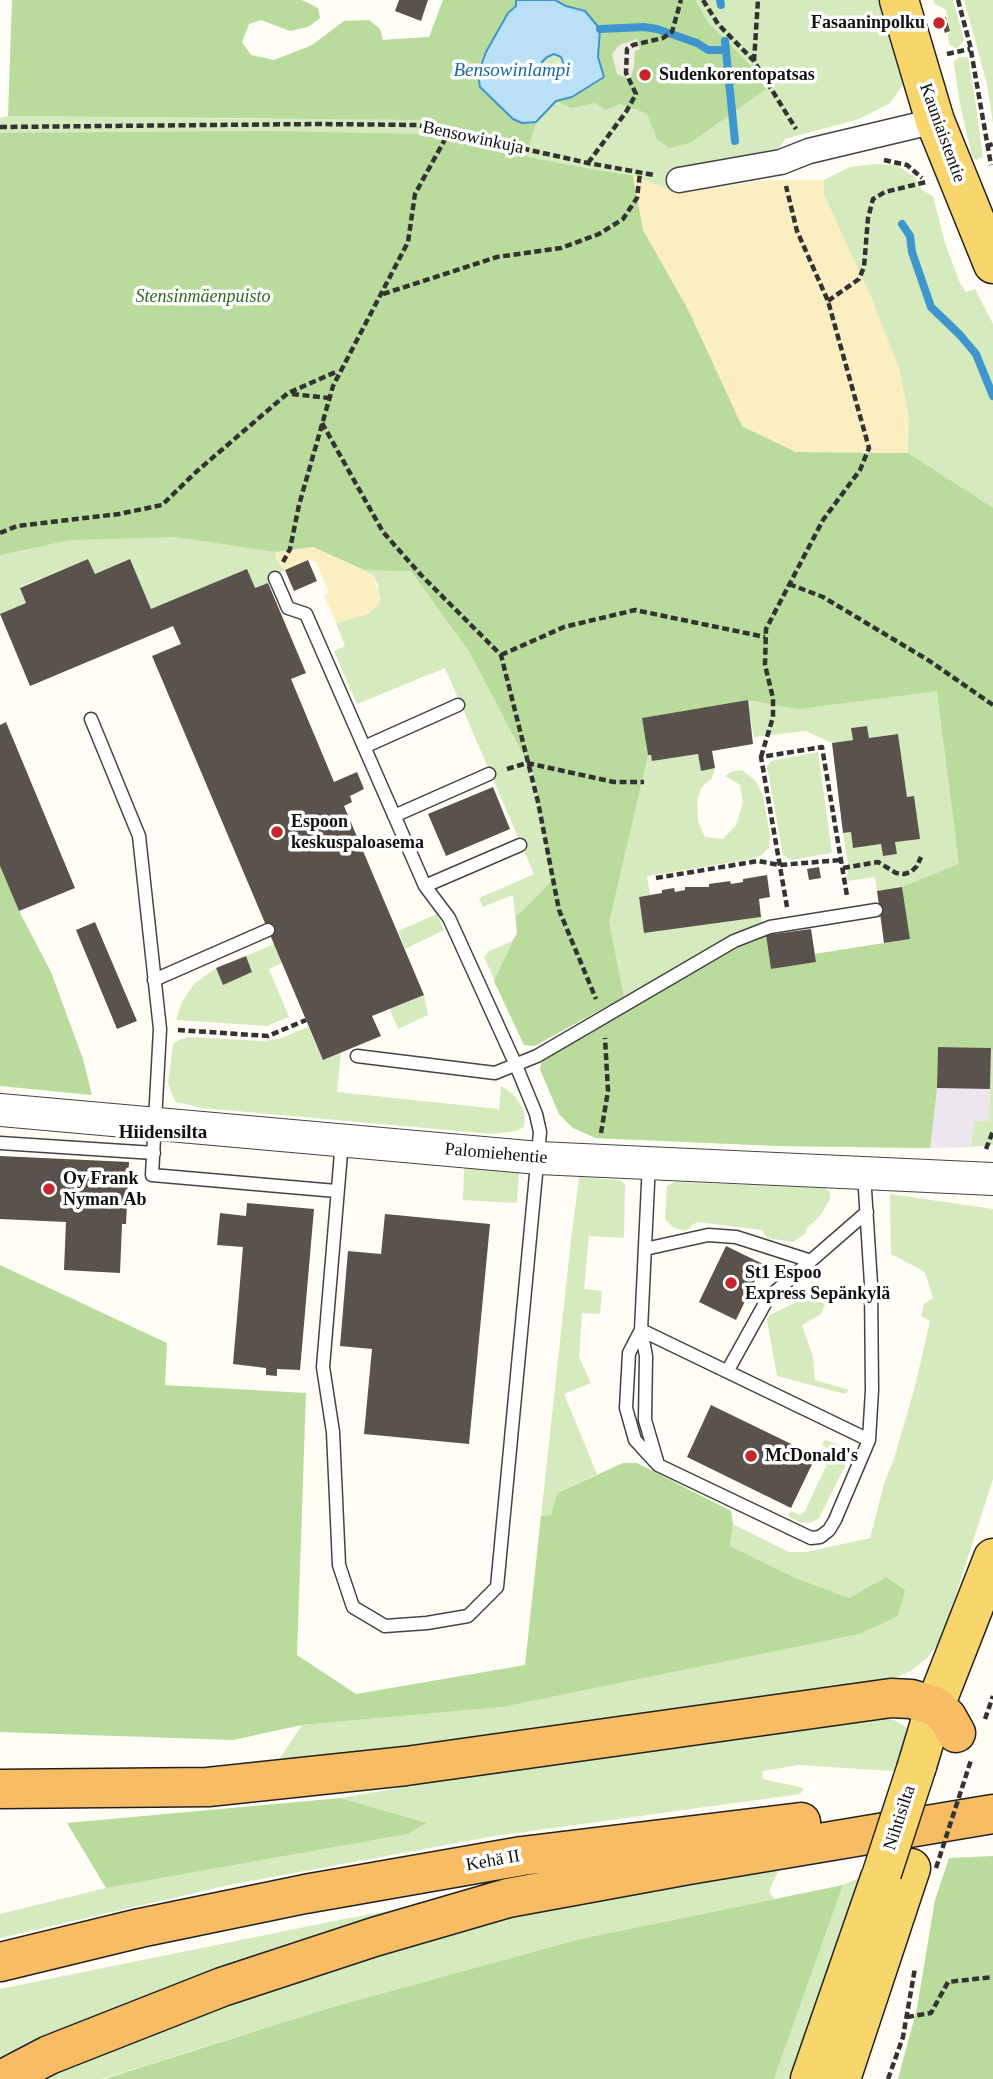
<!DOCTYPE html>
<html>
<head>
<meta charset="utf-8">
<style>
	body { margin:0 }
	canvas { display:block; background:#fffdf5 }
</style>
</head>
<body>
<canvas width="993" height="2079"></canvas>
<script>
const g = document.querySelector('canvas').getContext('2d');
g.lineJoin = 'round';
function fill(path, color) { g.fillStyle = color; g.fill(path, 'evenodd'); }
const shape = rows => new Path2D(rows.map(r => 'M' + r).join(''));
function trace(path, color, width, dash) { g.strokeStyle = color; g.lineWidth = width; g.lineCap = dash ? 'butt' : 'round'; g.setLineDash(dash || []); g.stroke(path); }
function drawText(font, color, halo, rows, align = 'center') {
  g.font = font + ' Georgia,serif'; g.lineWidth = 7; g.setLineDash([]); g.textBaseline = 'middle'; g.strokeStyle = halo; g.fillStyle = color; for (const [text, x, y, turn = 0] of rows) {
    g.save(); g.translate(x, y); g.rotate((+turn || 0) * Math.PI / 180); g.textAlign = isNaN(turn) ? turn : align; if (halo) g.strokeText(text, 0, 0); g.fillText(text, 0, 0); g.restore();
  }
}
fill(shape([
	[938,1047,991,1048,989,1121,975,1122,970,1147,930,1148,937,1088]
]), '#eee6ef');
fill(shape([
	[443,0,888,0,904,83,890,103,859,119,785,139,780,147,757,158,683,166,675,192,633,176,689,311,742,426,796,452,908,453,873,302,824,195,824,180,850,167,874,164,896,165,915,177,922,190,933,196,945,243,960,283,966,292,975,289,993,324,993,1145,970,1147,975,1121,989,1121,991,1048,938,1047,937,1088,930,1148,779,1146,596,1138,573,1128,559,1114,540,1069,542,1061,586,1033,739,947,766,935,771,969,816,962,815,954,910,939,902,888,877,891,875,877,847,881,848,864,843,833,851,832,853,848,881,844,883,856,897,854,895,842,914,796,907,797,898,734,869,738,867,726,851,728,853,740,832,743,806,731,754,737,747,700,642,718,648,755,651,755,652,761,698,754,701,771,715,768,712,778,701,788,697,801,698,821,705,837,723,839,736,825,743,803,740,785,725,776,733,771,742,770,755,780,763,795,770,835,769,847,762,855,752,859,647,876,650,895,639,897,644,933,761,917,763,926,624,997,534,1046,524,1045,484,957,489,951,511,942,517,933,513,895,483,907,479,898,534,874,445,668,357,704,334,651,345,646,336,623,368,614,379,587,373,576,364,570,313,547,275,558,285,570,268,583,255,588,151,609,130,559,95,574,88,559,20,587,26,603,0,614,0,118,8,116,272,119,337,43,430,37],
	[933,0,953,0,964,40,957,49,949,44,948,35,950,32,946,10,935,4],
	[964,0,993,0,993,124,987,84],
	[960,57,968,57,973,85,983,157,976,160,972,157,960,104,954,65,954,61],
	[818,752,832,853,791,860,783,855,767,766,771,761],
	[437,914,444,930,405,949,398,931],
	[274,944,282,963,269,969,289,1017,267,1026,176,1020,182,1002,194,984,216,968,223,984,252,972,246,956],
	[424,995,428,1015,398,1029,390,1009],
	[308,1027,323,1060,341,1053,337,1092,499,1109,501,1086,513,1094,523,1108,525,1119,524,1127,516,1131,493,1134,202,1108,176,1102,173,1097,168,1083,173,1044,181,1039,190,1037,262,1041,279,1039],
	[464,1167,519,1172,517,1203,463,1200],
	[579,1177,620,1180,625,1184,624,1238,589,1236,584,1289,602,1291,600,1314,582,1313,579,1357,591,1383,564,1394,597,1474,557,1493,551,1515,541,1516,571,1240],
	[675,1182,824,1188,830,1192,830,1199,820,1216,807,1228,805,1234,793,1242,767,1238,762,1230,697,1222,685,1231,674,1228,665,1219,667,1186],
	[890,1194,993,1209,993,1479,941,1641,927,1658,911,1671,889,1680,276,1764,302,1725,503,1707,858,1634,886,1577,849,1598,796,1578,730,1546,733,1524,789,1552,807,1552,870,1538,884,1484,894,1459,915,1386,930,1321,921,1316,924,1304,933,1298,925,1272,891,1254],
	[809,1296,825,1304,821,1314,802,1325,813,1357,815,1380,849,1390,845,1394,777,1376,767,1319,770,1315],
	[825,1440,842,1446,847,1453,847,1462,819,1518,810,1523,799,1522,788,1516,791,1511,800,1515,805,1511,833,1451,822,1445],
	[874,1716,894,1720,909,1729,903,1768,892,1771,798,1765,763,1771,762,1779,804,1788,800,1794,495,1836,229,1885,0,1938,0,1914,106,1888,408,1834,427,1823,341,1798,634,1747],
	[774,1866,778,1872,769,1891,774,1899,580,1939,329,2008,102,2079,30,2079,128,2035,349,1961,534,1908],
	[868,1874,828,1995,790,2079,774,2079,843,1885],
	[463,1898,214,1976,9,2054,0,2059,0,1989,349,1918]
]), '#d5ebbd');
fill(shape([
	[12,0,302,0,318,8,320,18,308,27,290,31,261,20,249,24,242,42,251,55,274,60,312,45,344,21,369,20,380,29,383,40,429,37,443,0,516,0,516,6,508,13,480,87,522,123,536,122,529,145,424,120,8,116],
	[555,0,695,0,708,22,750,65,766,89,690,143,669,148,657,139,648,116,641,111,620,104,606,110,595,103,572,108,556,101,572,97,604,77,598,57,600,29,585,11,566,6],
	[268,131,417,134,568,165,633,176,643,230,689,311,742,426,796,452,908,453,993,508,993,1050,991,1048,938,1047,937,1088,930,1148,779,1146,596,1138,573,1128,559,1114,540,1069,542,1061,631,1007,739,947,766,935,771,969,816,962,815,954,910,939,902,887,959,864,937,691,799,709,748,700,642,718,648,755,609,922,624,997,534,1046,524,1045,494,981,517,933,516,917,551,882,534,775,469,651,411,571,364,570,313,547,276,552,176,537,70,540,0,555,0,133],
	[0,866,19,911,51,972,83,1059,92,1095,0,1086],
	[0,1265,167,1343,165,1385,306,1393,297,1655,356,1694,525,1665,541,1516,551,1515,557,1493,623,1463,637,1463,731,1511,733,1524,730,1546,796,1578,849,1598,886,1577,905,1590,898,1616,859,1634,503,1707,302,1725,233,1740,0,1732],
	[341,1798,427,1823,408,1834,106,1888,67,1823],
	[993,1856,993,2079,898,2079,917,2008,935,1900,949,1858],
	[843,1885,774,2079,104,2079,329,2008,580,1939]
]), '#b9dc9c');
fill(shape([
	[633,176,676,192,770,180,824,180,824,195,873,302,899,368,909,417,908,453,796,452,742,426,689,311,643,230],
	[313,547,364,570,373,577,381,598,377,607,368,614,336,623,324,595,329,593,316,562,308,560,285,570,275,558,276,552]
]), '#fbeec1');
fill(shape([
	[637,39,640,49,635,51,634,67,630,79,617,74,612,54,619,45]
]), '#f1ede2');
const water = shape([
	[516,0,555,0,566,6,585,11,600,29,598,57,604,77,572,97,556,101,536,122,522,123,513,119,480,87,478,74,486,52,508,13,516,6,516,0],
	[554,54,561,57,565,68,562,77,556,81,550,79,542,68,542,62,547,57,554,54]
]);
fill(water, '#b9e0f7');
trace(water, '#3f96cf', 2);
trace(shape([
	[720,0,721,5],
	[600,29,644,27,657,29,697,43,708,50,726,50],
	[725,41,735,141],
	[902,224,910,236,912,252,931,307,960,335,976,354,993,396]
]), '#3f96cf', 8);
fill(shape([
	[399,0,428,0,421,21,395,11],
	[946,17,950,31,945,33,940,19],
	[88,559,95,574,130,559,151,609,247,569,255,588,268,583,306,673,291,679,334,782,357,772,364,789,350,796,352,802,344,806,424,995,372,1016,381,1036,323,1060,152,656,181,644,173,626,30,686,0,614,26,603,20,588],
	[308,560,317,581,294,591,285,570],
	[748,700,753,744,712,751,715,768,701,771,698,754,652,761,651,755,648,755,642,718],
	[6,722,75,888,19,911,0,866,0,725],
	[867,726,869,738,898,734,907,797,914,796,920,839,895,842,897,854,883,856,881,844,853,848,851,832,843,833,832,743,853,740,851,728],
	[493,787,510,829,446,856,428,814],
	[819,867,821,878,809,880,807,869],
	[767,875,770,897,759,899,761,917,644,933,639,897,662,893,662,890,674,888,675,892,685,890,685,887,709,887,709,884,730,881,731,884,743,882,743,879],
	[902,887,910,939,884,943,877,891],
	[95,922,137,1021,117,1029,76,930],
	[811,929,816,962,771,969,766,935],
	[246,956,252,972,223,985,216,968],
	[938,1047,991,1048,990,1089,937,1088],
	[0,1156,129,1162,126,1224,122,1224,120,1273,64,1270,66,1222,0,1219],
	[247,1203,314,1209,300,1370,277,1369,277,1376,266,1375,266,1368,233,1364,243,1247,217,1245,220,1213,246,1216],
	[385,1214,490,1224,469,1444,364,1434,372,1349,340,1346,348,1251,381,1254],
	[726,1246,763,1264,736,1320,699,1302],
	[711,1405,816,1456,791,1508,687,1457]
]), '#5a524d');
const service = shape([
	[275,578,288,608,306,614,425,886,449,918,515,1063,536,1114,540,1132,497,1587,468,1616,427,1623,385,1626,353,1607,339,1565,333,1432,323,1367,342,1141],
	[91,719,139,836,160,1029,152,1175,336,1191],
	[364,747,458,705],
	[394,816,489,774],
	[425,886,520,845],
	[154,980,268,930],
	[357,1056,495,1073,537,1056,734,941,770,927,876,910],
	[0,1143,154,1153],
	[649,1163,641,1330,646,1356,645,1420,657,1461],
	[645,1249,708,1235,736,1237,811,1261],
	[641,1330,629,1353,626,1408,635,1440,658,1465,811,1538,820,1537,829,1530,835,1520,869,1440,872,1390,871,1284,864,1174],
	[641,1330,869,1440],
	[728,1370,768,1298,867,1212]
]);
const minor = shape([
	[679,180,781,162,809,151,935,121]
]);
const tertiary = shape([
	[0,1110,539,1158,993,1179]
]);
const primary = shape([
	[899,0,935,121,993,264],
	[917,1766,935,1706,993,1558],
	[810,2079,880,1878],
	[841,2079,911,1868]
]);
const trunk = shape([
	[0,1789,208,1787,406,1766,891,1698,911,1699,935,1706,947,1717,956,1733],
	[0,1962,140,1928,305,1894,522,1856,801,1822],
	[3,2079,49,2055,222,1987,374,1937,508,1898,688,1865,993,1814]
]);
trace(service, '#444', 15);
trace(minor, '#444', 27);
trace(tertiary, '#444', 34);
trace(primary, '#222', 41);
trace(trunk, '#222', 41);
trace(shape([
	[703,0,718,24,754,61,796,129],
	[958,0,970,45,991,165],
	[947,54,970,49],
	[754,61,758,0],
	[0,127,319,124,417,125,588,163,654,175],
	[986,146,993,144],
	[884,160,907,165,922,178],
	[588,163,626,112,636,94,626,73,627,49,633,45,663,38,672,32,681,0],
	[383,294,497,257,561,248,599,234,623,219,637,198,640,173],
	[828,301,859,279,864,267,868,218,873,199,885,192,926,182],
	[292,394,329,398],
	[322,423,383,532,421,575,501,655,538,802,559,910,596,999],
	[0,533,17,526,119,514,162,505,196,472,288,393,338,371],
	[283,562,290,549,299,505,333,386,408,242,415,194,449,132],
	[789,584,823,597,928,660,993,705],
	[501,655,564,627,635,610,765,637],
	[761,757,773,717,773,698,765,665,766,629,823,520,860,470,869,448,828,301,797,231,786,186],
	[507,769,527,763,614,782,644,782],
	[843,868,878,862,896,873,904,874,911,872,917,866,921,857],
	[656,878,758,861,780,865,841,860],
	[787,907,761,757,822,747,847,896],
	[178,1030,268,1036,306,1020],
	[601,1133,608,1091,605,1038],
	[986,1149,993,1131],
	[985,1719,993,1696],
	[907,2017,931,2013,948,1982,993,1977],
	[888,2079,903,2037,915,1968]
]), '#333', 4.5, [7, 3.5]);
trace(service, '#fff', 12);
trace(minor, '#fff', 24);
trace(tertiary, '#fff', 32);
trace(primary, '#f9d66b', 38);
trace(trunk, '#f7bc64', 38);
const primaryBridge = shape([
	[882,1873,917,1766]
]);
trace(primaryBridge, '#222', 41, []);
trace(shape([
	[936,1868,971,1760]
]), '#333', 4.5, [7, 3.5]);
trace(primaryBridge, '#f9d66b', 38);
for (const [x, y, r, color] of [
	[939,23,7,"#c4262e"],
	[645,75,7,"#c4262e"],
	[277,832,7,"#c4262e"],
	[49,1189,7,"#c4262e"],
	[731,1283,7,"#c4262e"],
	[751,1456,7,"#c4262e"]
]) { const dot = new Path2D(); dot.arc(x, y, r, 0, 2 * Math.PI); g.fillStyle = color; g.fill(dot); trace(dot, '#fff', 2.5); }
drawText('bold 18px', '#111', '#fff', [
	["Fasaaninpolku",925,23,"right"],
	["Sudenkorentopatsas",659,75],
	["Espoon",291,822],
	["keskuspaloasema",291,843],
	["Oy Frank",63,1179],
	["Nyman Ab",63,1200],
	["St1 Espoo",745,1273],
	["Express Sepänkylä",745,1294],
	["McDonald's",765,1456]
], 'left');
drawText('18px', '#111', '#fff', [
	["Kauniaistentie",942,133,70],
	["Bensowinkuja",473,138,12],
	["Palomiehentie",496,1154,5],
	["Nihtisilta",900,1818,-72],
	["Kehä II",493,1861,-10]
]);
drawText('italic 18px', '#2f6b1f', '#fff', [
	["Stensinmäenpuisto",203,297]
]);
drawText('italic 19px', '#1768a6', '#fff', [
	["Bensowinlampi",512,71]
]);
drawText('bold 19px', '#111', '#fff', [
	["Hiidensilta",163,1133]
]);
</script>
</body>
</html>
